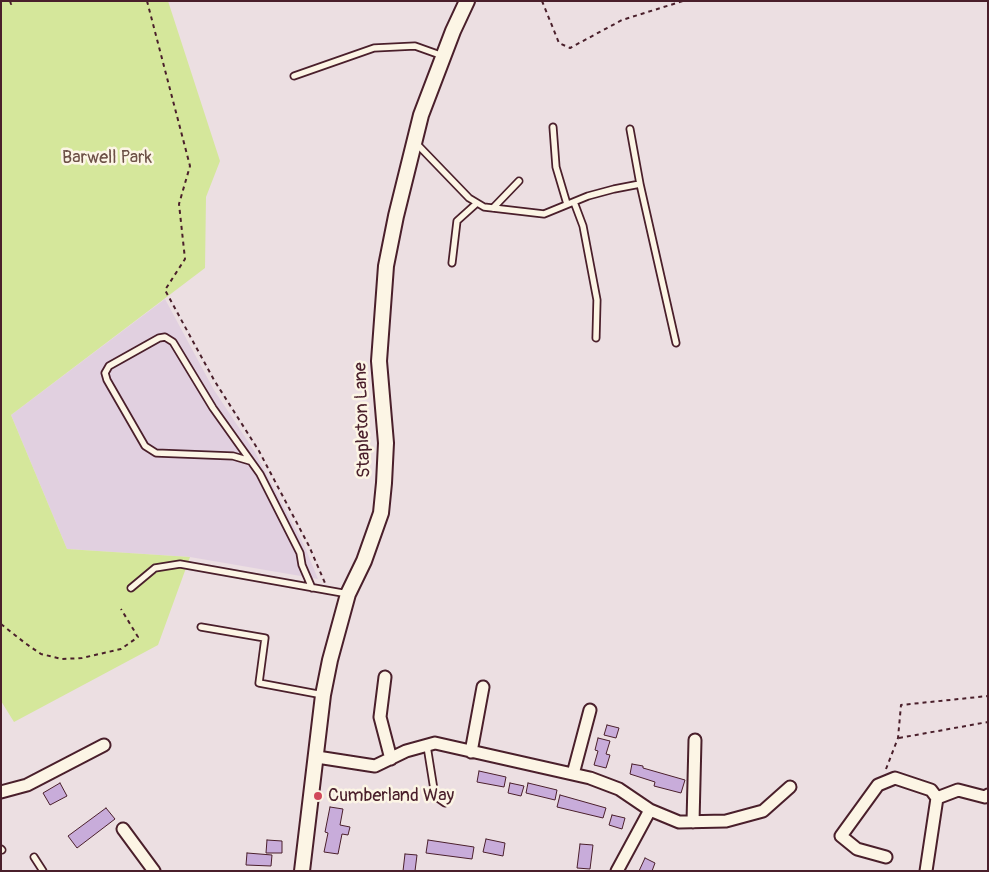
<!DOCTYPE html>
<html>
<head>
<meta charset="utf-8">
<style>
	body { margin:0 }
	#map { position:relative; width:989px; height:872px; overflow:hidden; background:#ecdfe2; font-family:Pangolin,sans-serif }
	canvas { display:block }
	.frame { position:absolute; inset:0; border:2px solid #4a1f2b; pointer-events:none }
</style>
</head>
<body>
<div id="map">
<canvas width="989" height="872"></canvas>
<div class="frame"></div>
</div>
<script>
const g = document.querySelector('canvas').getContext('2d');
g.lineJoin = 'round';
function fill(path, color) { g.fillStyle = color; g.fill(path, 'evenodd'); }
const shape = rows => new Path2D(rows.map(r => 'M' + r).join(''));
function trace(path, color, width, dash) { g.strokeStyle = color; g.lineWidth = width; g.lineCap = dash ? 'butt' : 'round'; g.setLineDash(dash || []); g.stroke(path); }
function drawText(font, color, halo, rows, align = 'center') {
  g.font = font + ' Pangolin,sans-serif'; g.lineWidth = 5; g.setLineDash([]); g.textBaseline = 'middle'; g.strokeStyle = halo; g.fillStyle = color; for (const [text, x, y, turn = 0] of rows) {
    g.save(); g.translate(x, y); g.rotate((+turn || 0) * Math.PI / 180); g.textAlign = isNaN(turn) ? turn : align; if (halo) g.strokeText(text, 0, 0); g.fillText(text, 0, 0); g.restore();
  }
}
fill(shape([
	[165,299,214,390,255,452,305,547,318,579,190,557,67,549,11,415]
]), '#e1d0e0');
fill(shape([
	[1,1,168,1,220,161,206,197,205,268,11,415,67,549,190,557,158,645,14,722,1,701]
]), '#d5e79b');
const building = shape([
	[607,725,619,728,616,738,604,735,607,725],
	[598,738,610,741,606,754,610,755,606,768,594,765,598,751,595,750,598,738],
	[632,764,643,766,643,768,685,780,681,793,654,786,655,782,630,774,632,764],
	[479,771,506,777,504,787,477,782,479,771],
	[60,783,67,796,50,805,43,793,60,783],
	[510,783,524,786,521,796,508,793,510,783],
	[528,783,557,790,555,800,526,793,528,783],
	[560,795,606,808,603,818,557,807,560,795],
	[330,807,343,809,340,825,350,827,348,835,342,834,338,854,324,852,328,833,325,832,330,807],
	[106,808,115,819,77,848,68,836,106,808],
	[612,815,625,818,622,829,609,825,612,815],
	[486,839,505,843,503,856,483,852,486,839],
	[267,840,282,841,282,853,266,853,267,840],
	[428,840,474,847,472,859,426,853,428,840],
	[580,844,593,845,590,869,577,868,580,844],
	[247,853,272,855,271,866,246,865,247,853],
	[405,854,417,855,415,871,403,871,405,854],
	[645,858,655,863,652,871,639,871,645,858]
]);
fill(building, '#c8acda');
trace(building, '#4a1f2b', 1);
const service = shape([
	[294,76,374,48,415,46,443,56],
	[553,127,556,167,567,204],
	[630,129,640,184],
	[415,142,469,198,484,207,544,214,588,196,614,189,640,184,676,343],
	[574,202,583,226,597,300,596,338],
	[493,208,519,181],
	[452,263,457,221,477,203],
	[250,461,233,456,156,453,145,446,107,380,105,373,109,366,159,338,165,337,173,342,213,408,260,474,300,553,302,565,312,588],
	[131,588,155,568,180,564,348,594],
	[201,627,265,638,259,683,323,695],
	[427,746,435,796,445,803],
	[1,849,2,850],
	[34,857,43,871]
]);
const minor = shape([
	[385,677,380,717,391,759],
	[471,752,483,687],
	[317,757,375,766,406,751,435,743,590,778,619,789,650,810,679,822,726,821,763,811,790,787],
	[573,774,590,710],
	[1,792,27,785,104,745],
	[937,798,958,790,985,797,988,795],
	[693,822,695,740],
	[123,829,154,871],
	[886,857,857,849,841,836,878,785,895,778,931,790,937,798],
	[617,871,650,810],
	[926,871,937,798]
]);
const tertiary = shape([
	[302,871,323,695,330,660,348,594,364,561,381,513,384,483,386,443,379,361,386,266,396,216,421,115,453,31,467,1]
]);
trace(service, '#4a1f2b', 9);
trace(minor, '#4a1f2b', 15);
trace(tertiary, '#4a1f2b', 18);
trace(shape([
	[10,1,11,4,15,1],
	[147,1,190,166,179,204,185,259,165,290,214,380,259,451,309,546,325,583],
	[542,1,559,43,570,48,622,20,683,1],
	[1,624,25,643,41,654,62,659,82,658,121,649,138,637,121,609],
	[899,738,988,722],
	[886,769,898,738,901,705,988,696]
]), '#4a1f2b', 2, [4, 4]);
trace(service, '#fcf5e5', 5.5);
trace(minor, '#fcf5e5', 11);
trace(tertiary, '#fcf5e5', 14);
for (const [x, y, r, color] of [
	[318,796,5,"#d1495b"]
]) { const dot = new Path2D(); dot.arc(x, y, r, 0, 2 * Math.PI); g.fillStyle = color; g.fill(dot); trace(dot, '#fcf5e5', 2); }
drawText('18px', '#6d5147', '#fcf5e5', [
	["Barwell Park",107,158]
]);
drawText('18px', '#4a1f2b', '#fcf5e5', [
	["Stapleton Lane",363,420,-92]
]);
drawText('18px', '#4a1f2b', '#fcf5e5', [
	["Cumberland Way",328,796]
], 'left');
</script>
</body>
</html>
